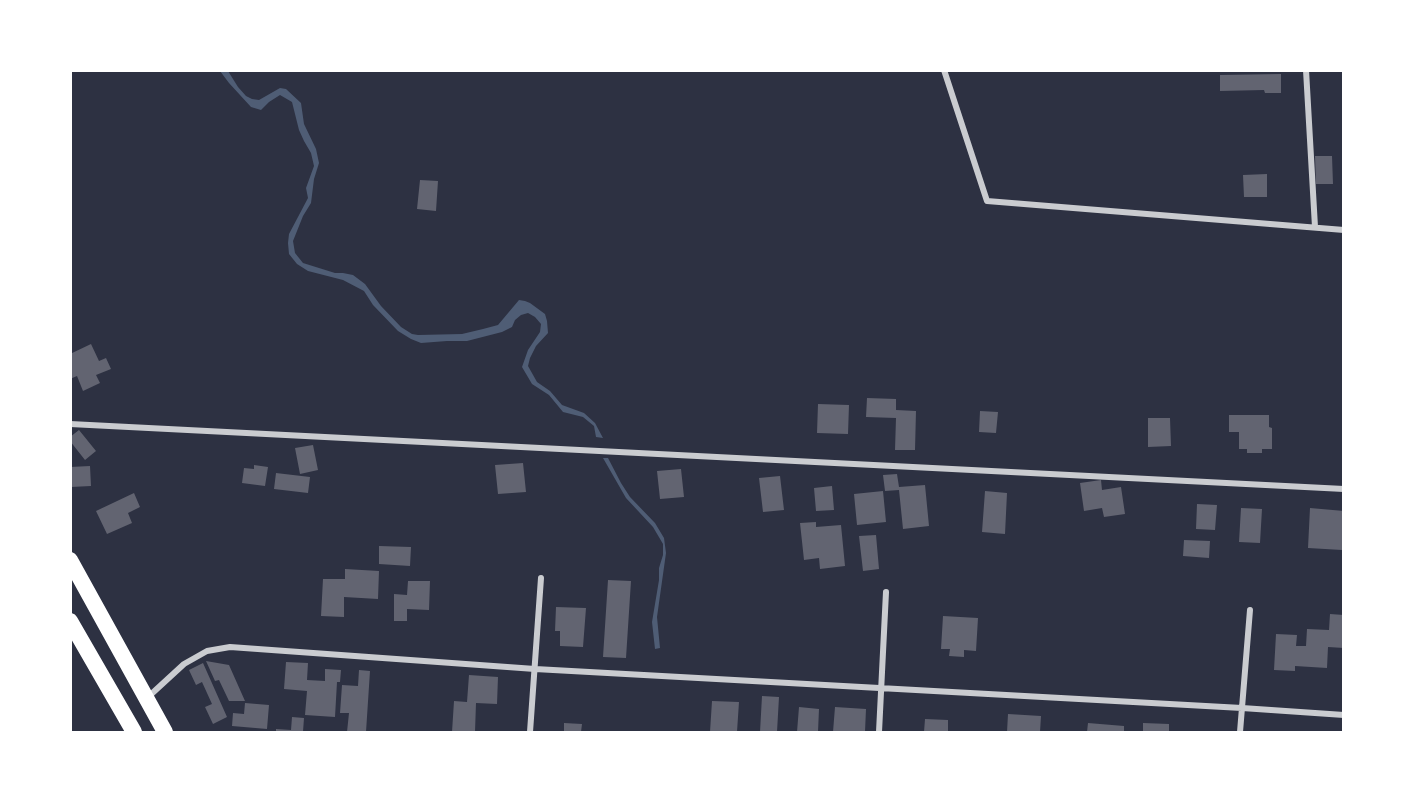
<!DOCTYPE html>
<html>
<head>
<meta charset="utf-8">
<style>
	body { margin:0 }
	#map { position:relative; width:1414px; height:803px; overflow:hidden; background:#2d3142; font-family:"Work Sans",sans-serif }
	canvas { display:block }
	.frame { position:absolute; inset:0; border:72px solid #fff; pointer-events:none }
</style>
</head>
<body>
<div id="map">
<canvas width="1414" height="803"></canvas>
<div class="frame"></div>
</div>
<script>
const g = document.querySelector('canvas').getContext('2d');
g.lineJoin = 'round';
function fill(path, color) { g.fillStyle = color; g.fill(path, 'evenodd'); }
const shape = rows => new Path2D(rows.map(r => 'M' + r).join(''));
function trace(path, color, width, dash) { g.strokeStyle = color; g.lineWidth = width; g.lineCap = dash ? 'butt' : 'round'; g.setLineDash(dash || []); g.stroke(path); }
fill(shape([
	[220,71,228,71,238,87,246,96,252,99,259,100,280,88,286,89,301,103,304,124,316,149,319,163,314,179,311,203,303,216,293,241,295,253,303,263,335,273,343,273,353,275,365,284,381,306,401,327,412,334,418,335,462,334,483,329,498,325,519,300,525,301,530,303,545,314,547,321,548,333,536,346,530,358,528,366,537,382,550,391,562,405,584,413,595,423,603,438,596,437,594,426,583,417,563,412,549,395,532,384,522,367,528,350,540,332,541,324,535,317,528,313,521,315,515,320,512,327,502,332,467,341,447,341,421,343,411,339,398,331,373,305,364,291,343,280,308,271,297,264,289,254,288,243,289,234,308,198,306,188,314,166,311,153,304,141,299,130,292,102,280,95,269,102,261,110,251,107,229,83],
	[603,458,608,458,621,483,630,497,655,523,664,538,666,553,657,617,660,648,655,649,652,622,659,580,659,568,663,555,663,544,653,527,626,498]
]), '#4f5d75');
fill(shape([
	[1281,74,1281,93,1265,93,1264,90,1220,91,1220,75],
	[1315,156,1332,156,1333,184,1316,184],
	[1267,174,1267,197,1244,197,1243,175],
	[420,180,438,181,436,211,417,209],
	[91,344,99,361,106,358,111,369,96,375,100,383,83,391,77,376,70,379,70,354],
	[867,398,896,399,896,410,916,411,915,450,895,450,896,418,866,417],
	[818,404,849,405,848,434,817,433],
	[980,411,998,412,996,433,979,432],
	[1229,415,1269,415,1269,427,1272,428,1272,449,1262,449,1262,453,1247,453,1247,449,1239,449,1239,432,1229,432],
	[1148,418,1170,418,1171,446,1148,447],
	[79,430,96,451,85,460,70,441,70,437],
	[313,445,318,470,300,474,295,448],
	[523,463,526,492,498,494,495,465],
	[254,465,268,467,265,486,242,483,244,468,254,469],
	[90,466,91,486,71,487,70,467],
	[681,469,684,497,660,499,657,471],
	[276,473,310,477,308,493,274,489],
	[897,474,899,487,925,485,929,526,903,529,899,490,885,491,883,475],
	[780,476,784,510,763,512,759,478],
	[1101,480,1102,490,1121,487,1125,514,1104,517,1102,508,1084,511,1080,483],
	[832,486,834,510,816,511,814,488],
	[883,491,886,522,857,525,854,494],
	[985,491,1007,493,1005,534,982,532],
	[134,493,140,507,128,513,132,523,107,534,96,511],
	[1197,504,1217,505,1215,530,1196,529],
	[1241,508,1262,509,1260,543,1239,542],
	[1310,508,1344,511,1342,550,1308,548],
	[816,522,816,527,841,525,845,566,820,569,819,558,804,560,800,523],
	[876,535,879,569,863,571,859,536],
	[1184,540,1210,541,1209,558,1183,556],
	[379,546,411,547,410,566,379,564],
	[345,569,379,571,378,599,344,597,344,617,321,616,323,579,345,579],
	[608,580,631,581,626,658,603,657],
	[408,581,430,581,429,610,407,609,407,621,394,621,394,594,407,595],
	[556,607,586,608,583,647,560,646,560,631,555,631],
	[1330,614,1344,615,1344,648,1328,647,1327,668,1295,666,1295,671,1274,670,1276,634,1297,635,1296,646,1306,646,1307,629,1329,630],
	[943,616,978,618,976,651,964,650,964,657,949,656,950,649,941,649],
	[206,661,229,665,245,701,229,701,219,680,215,681],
	[286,662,308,663,307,680,325,681,325,669,341,670,340,682,337,682,335,717,305,715,307,691,284,689],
	[203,663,227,717,213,724,205,707,212,704,202,682,196,685,189,670],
	[359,670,370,671,366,732,347,732,349,713,340,713,342,685,358,686],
	[469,675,498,677,497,704,476,703,475,732,452,732,454,701,467,702],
	[762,696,779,697,777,732,760,732],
	[712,701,739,702,737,732,710,732],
	[245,703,269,705,267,729,232,726,233,713,244,714],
	[799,707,819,709,818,732,797,732],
	[835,707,866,709,865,732,833,732],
	[1008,714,1041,716,1040,732,1007,732],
	[292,717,304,718,303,732,276,732,276,729,291,730],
	[925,719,948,720,948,732,924,732],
	[564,723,582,724,581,732,564,732],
	[1088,723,1124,726,1124,732,1087,732],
	[1143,723,1169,724,1169,732,1143,732]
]), '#626471');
trace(shape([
	[944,70,987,201,1344,230],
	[1306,70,1315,227],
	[70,424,1344,489],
	[147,698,184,664,207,651,230,647,535,669,1242,708,1344,715],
	[530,732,541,578],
	[879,732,886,592],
	[1240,732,1250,610]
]), '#caccd0', 6);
trace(shape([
	[70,560,165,732],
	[70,621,134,732]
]), '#fff', 16);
</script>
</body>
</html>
